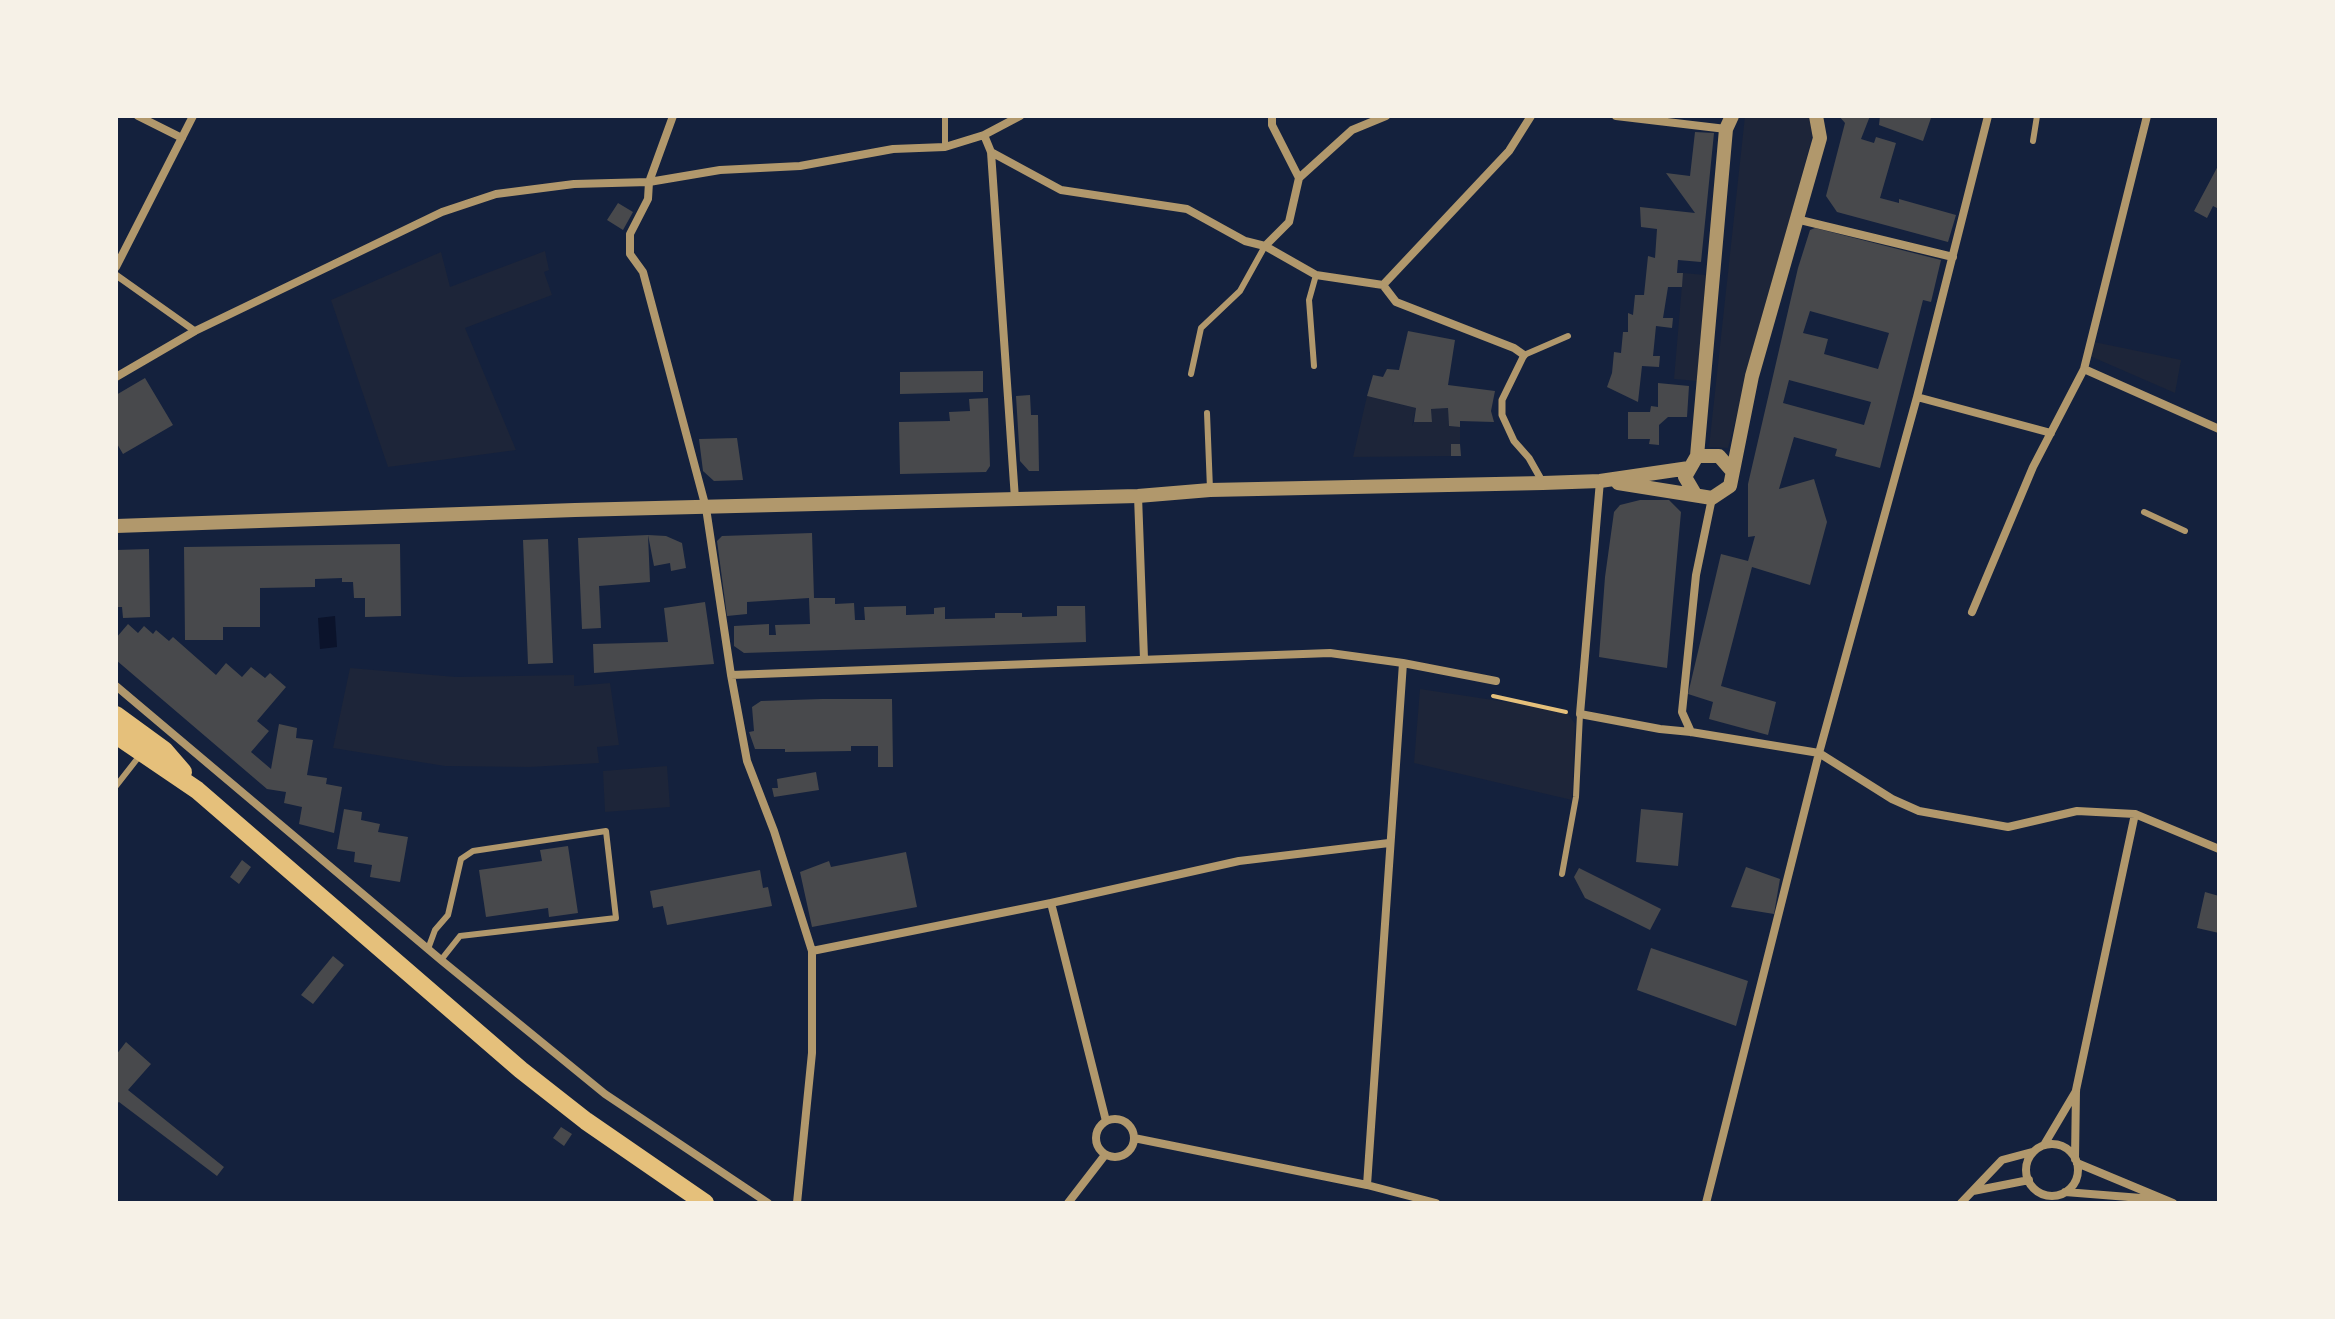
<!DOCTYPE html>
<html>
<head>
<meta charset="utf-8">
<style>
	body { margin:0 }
	#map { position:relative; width:2335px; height:1319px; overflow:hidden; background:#14213d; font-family:Lato,sans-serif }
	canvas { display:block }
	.frame { position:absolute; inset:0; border:118px solid #f6f1e7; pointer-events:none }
</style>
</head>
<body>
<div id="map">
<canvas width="2335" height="1319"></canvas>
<div class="frame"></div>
</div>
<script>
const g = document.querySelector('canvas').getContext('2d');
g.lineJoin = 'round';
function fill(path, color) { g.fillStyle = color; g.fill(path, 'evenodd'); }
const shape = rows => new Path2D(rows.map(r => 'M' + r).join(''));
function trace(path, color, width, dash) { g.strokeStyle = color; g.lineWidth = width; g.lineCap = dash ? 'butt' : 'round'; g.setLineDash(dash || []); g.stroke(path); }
fill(shape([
	[1745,116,1811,116,1814,130,1728,448,1709,447],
	[545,251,549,270,544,272,552,295,465,328,516,450,388,467,331,300,441,252,450,287],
	[1683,273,1706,275,1697,381,1674,379],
	[2094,342,2181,360,2175,393,2090,356],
	[1367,396,1416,408,1412,426,1414,422,1432,422,1431,409,1448,408,1449,426,1460,427,1460,444,1451,444,1451,456,1353,457],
	[350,668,456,677,574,675,574,686,610,683,619,745,597,747,599,763,530,767,445,766,333,748],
	[1420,689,1566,711,1575,724,1572,800,1414,763],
	[667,766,670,807,605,812,603,771]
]), '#1d2539');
fill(shape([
	[335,616,337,647,320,649,318,618]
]), '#0b132b');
fill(shape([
	[1839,116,1870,116,1861,139,1874,143,1876,137,1896,143,1880,198,1899,203,1899,199,1956,215,1948,242,1837,212,1826,196,1845,123],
	[1880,116,1927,116,1931,118,1923,141,1879,125],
	[1695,132,1714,133,1701,262,1678,260,1677,273,1683,273,1682,287,1668,287,1663,318,1673,318,1672,328,1656,326,1653,356,1660,356,1659,367,1642,366,1638,402,1607,387,1612,373,1614,352,1621,353,1623,332,1628,332,1628,313,1633,315,1635,295,1644,295,1648,256,1655,258,1657,229,1641,227,1640,207,1695,213,1666,173,1690,176],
	[2219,164,2219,209,2213,206,2207,218,2194,211],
	[618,203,633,212,623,230,607,220],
	[1815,228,1941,260,1931,302,1923,300,1880,468,1835,456,1837,449,1794,437,1779,489,1814,479,1827,522,1810,585,1752,567,1721,686,1776,702,1768,735,1709,719,1713,702,1688,694,1721,554,1748,561,1755,536,1748,537,1748,484,1798,268,1810,230],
	[1810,311,1889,333,1878,369,1824,354,1828,339,1803,333],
	[1789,380,1871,402,1864,425,1783,403],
	[1408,331,1455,340,1448,385,1495,391,1491,411,1494,422,1460,421,1460,427,1449,426,1448,408,1431,409,1432,422,1414,422,1416,408,1367,396,1373,375,1383,377,1387,369,1399,370],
	[983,371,983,392,900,394,900,372],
	[145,378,173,425,123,454,116,442,116,395],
	[1658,383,1689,386,1687,417,1668,417,1659,425,1659,445,1649,444,1650,439,1628,439,1628,412,1650,412,1651,406,1658,407],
	[1030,395,1031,415,1038,415,1039,471,1029,471,1020,461,1016,396],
	[988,398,990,466,986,472,900,474,899,422,950,421,949,412,970,411,969,399],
	[737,438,743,480,714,481,703,471,699,439],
	[1451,444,1460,444,1461,456,1451,456],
	[1640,500,1669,500,1681,512,1667,668,1599,657,1605,577,1614,512,1620,505],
	[812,533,814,598,835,598,835,604,854,603,855,620,865,620,864,607,906,606,906,615,934,614,934,608,945,607,945,619,995,618,995,613,1022,613,1022,617,1057,616,1057,606,1085,606,1086,642,744,653,734,646,734,626,769,624,769,635,776,635,775,625,810,624,809,598,747,602,747,614,727,616,717,541,722,536],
	[648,535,666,536,682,543,686,568,671,571,670,563,654,566],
	[648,535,650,582,599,586,601,628,582,629,578,538],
	[548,539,553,663,528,664,523,540],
	[400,544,401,616,365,617,365,598,354,598,353,582,342,582,342,578,315,579,315,587,260,588,260,627,223,627,223,640,185,640,184,547],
	[149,549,150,617,123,618,122,607,116,607,116,550],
	[705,602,714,664,594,673,593,644,668,642,664,608],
	[128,624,138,633,144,626,153,634,156,630,169,641,173,637,216,675,226,663,242,677,251,667,265,678,270,673,286,687,257,721,269,731,251,752,271,769,279,724,297,728,296,738,313,740,307,775,327,778,326,784,342,787,334,833,299,824,302,807,284,803,286,792,267,789,116,660,116,638],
	[822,699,892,699,893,767,878,767,878,746,851,746,851,751,785,752,785,749,755,749,749,732,754,731,752,707,761,701],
	[816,772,819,790,774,797,772,788,778,788,777,779],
	[344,809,362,812,361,820,380,824,378,832,408,837,400,882,370,877,372,865,354,862,355,852,337,849],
	[1641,809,1683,813,1678,866,1636,862],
	[568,846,578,913,549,917,548,908,486,917,479,870,542,861,540,850],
	[906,852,917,907,812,927,800,872,829,861,831,867],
	[242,860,251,867,239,884,230,877],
	[1746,867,1780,879,1774,914,1731,907],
	[1579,868,1661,909,1650,930,1585,898,1574,877],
	[760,870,763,888,768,887,772,906,667,925,663,906,653,908,650,891],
	[2205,892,2219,896,2219,933,2197,928],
	[1651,948,1748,981,1736,1026,1637,990],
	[333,956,344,965,313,1004,301,995],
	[126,1042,151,1064,128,1090,224,1167,217,1176,119,1102,116,1104,116,1055],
	[561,1127,572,1134,564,1146,553,1138]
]), '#48494c');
trace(shape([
	[1493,696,1566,712]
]), '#e5c07b', 4);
trace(shape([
	[945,116,945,147],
	[2033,141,2037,116],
	[1524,355,1568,336],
	[1314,366,1309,300,1316,275],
	[1191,374,1201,328,1240,291,1265,246],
	[1207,413,1210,489],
	[2144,512,2185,531],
	[116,786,141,754],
	[1562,874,1576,797,1580,714],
	[428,949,435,930,448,915,461,859,473,851,606,831,616,918,460,936,441,960]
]), '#b1986c', 6);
trace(shape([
	[116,275,195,331],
	[1524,355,1502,400,1502,415,1514,441,1529,458,1542,481]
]), '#b1986c', 7);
trace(shape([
	[138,116,182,138],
	[673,116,649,182,648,199,630,234,630,254,643,272,706,508,731,675,747,761,774,831,812,951,812,1053,797,1203],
	[1272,116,1272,125,1299,178],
	[1616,116,1726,129],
	[984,135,991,152,1015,499],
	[991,152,1061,190,1187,209,1245,241,1265,246,1316,275,1383,285,1396,302,1514,348,1524,355],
	[1796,219,1953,257],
	[1265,246,1289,222,1299,178,1352,130,1386,116],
	[116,267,193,116],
	[1383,285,1509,151,1531,116],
	[2084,369,2219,429],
	[116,377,195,331,442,212,496,194,574,184,649,182,720,170,800,166,893,149,945,147,984,135,1020,116],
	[1917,397,2051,433],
	[1600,481,1580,714,1660,729,1691,732,1819,753,1892,799,1919,811,2008,827,2077,811,2135,814,2219,849],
	[1138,496,1144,659],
	[1972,612,2033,467,2084,369,2147,116],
	[731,675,1330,653,1403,663,1496,681],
	[116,686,441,960,605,1094,768,1203],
	[1691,732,1682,712,1696,575,1712,498],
	[1051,903,1106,1121],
	[812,951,1051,903,1239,861,1389,843],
	'1096 1138a19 19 0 1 1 38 0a19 19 0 1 1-38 0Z',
	[1134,1138,1367,1185,1436,1203],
	'2026 1170a26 26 0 1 1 52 0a26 26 0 1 1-52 0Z',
	[2044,1145,2076,1091],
	[2075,1159,2076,1090,2135,814],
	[2077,1163,2173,1203],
	[1367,1185,1403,663],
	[1973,1191,2029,1180],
	[2065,1192,2154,1199],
	[1068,1203,1105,1155],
	[1706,1203,1819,753,1917,397,1988,116],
	[1961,1203,2002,1160,2032,1152]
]), '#b1986c', 8);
trace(shape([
	[1697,456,1719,456,1732,471],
	[1618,483,1712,498,1730,486,1752,376,1820,138,1816,116],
	[1695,494,1685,477,1697,456,1726,129,1732,116],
	[116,526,575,510,1138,496,1210,490,1543,483,1600,481,1689,468]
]), '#b1986c', 14);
trace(shape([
	[116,715,164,750,183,772],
	[116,735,197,790,521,1070,586,1121,705,1203]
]), '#e5c07b', 18);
</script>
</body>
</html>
